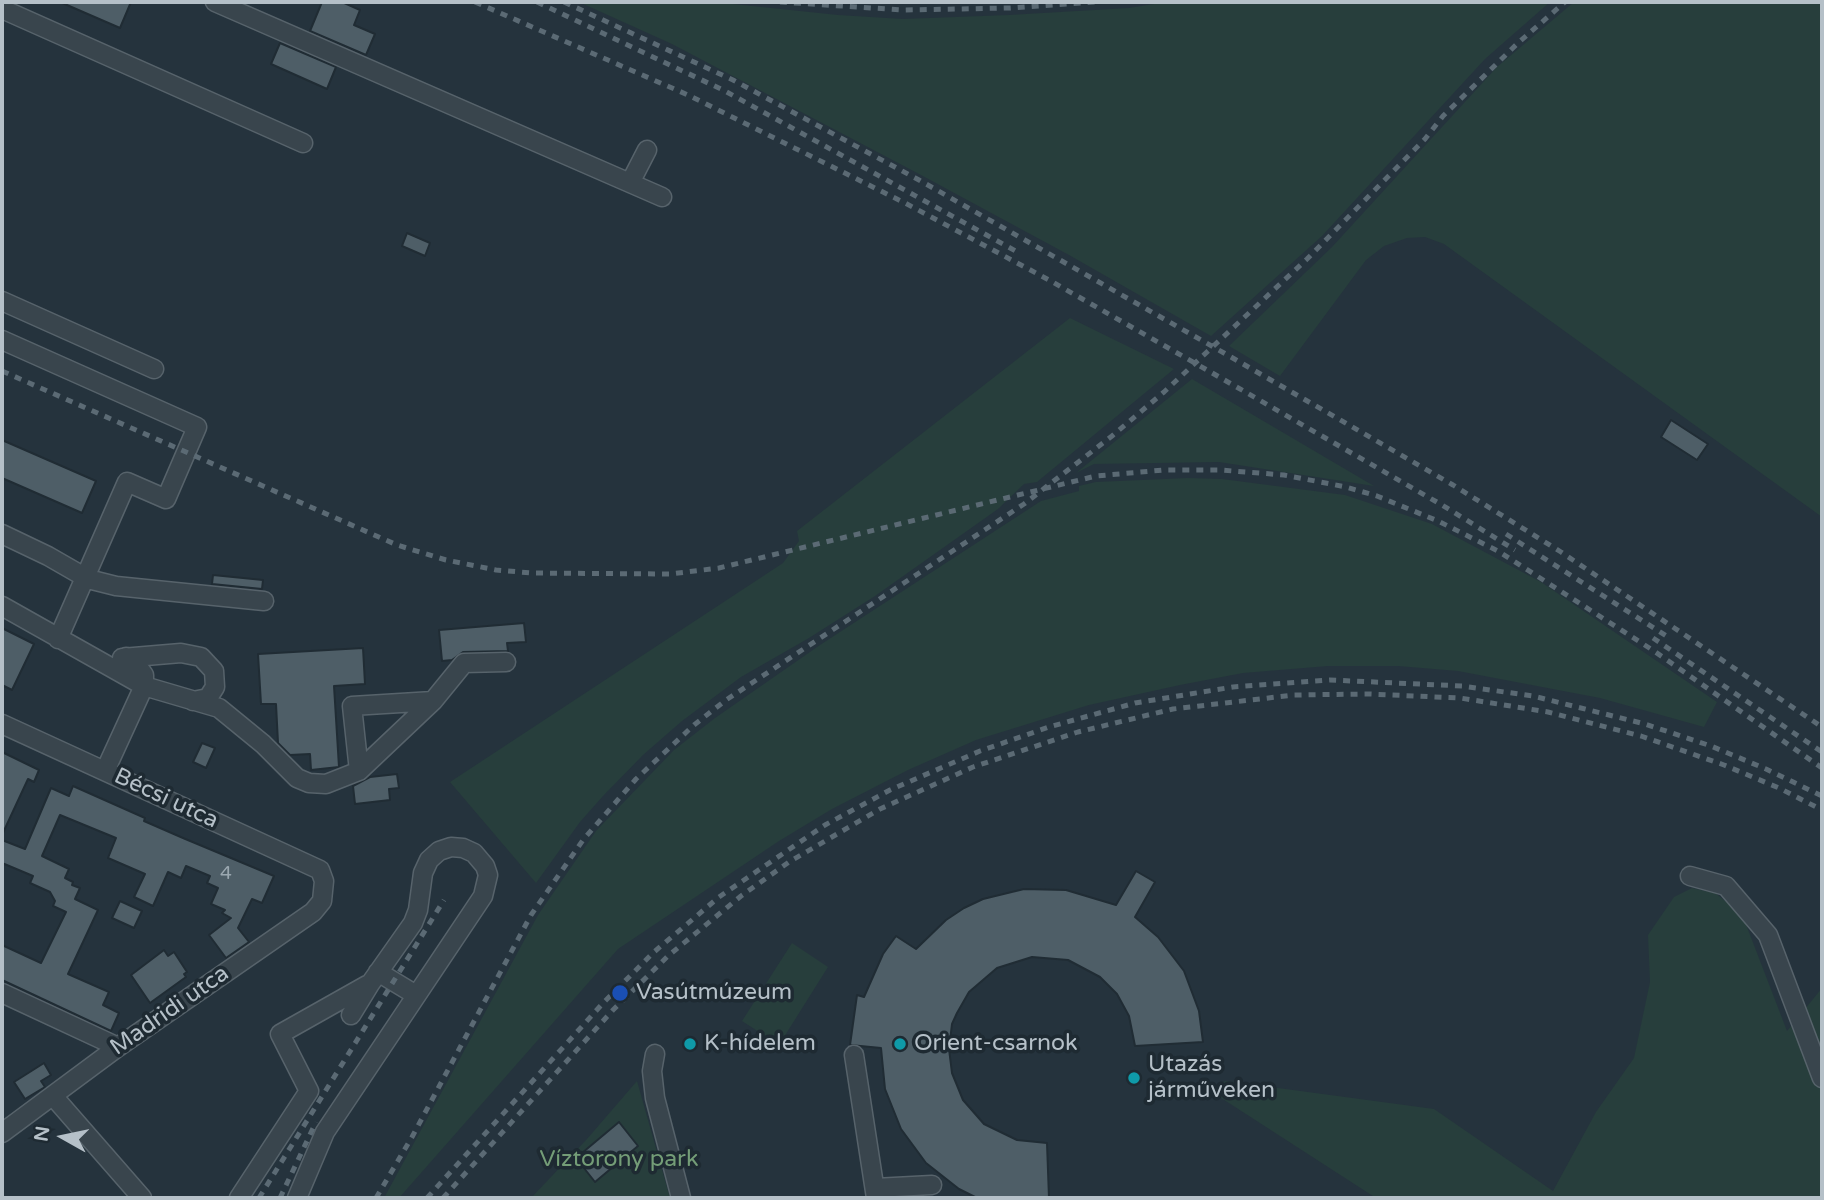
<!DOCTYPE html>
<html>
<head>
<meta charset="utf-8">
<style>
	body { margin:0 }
	#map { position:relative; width:1824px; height:1200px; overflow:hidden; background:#25333d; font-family:"Varela Round",sans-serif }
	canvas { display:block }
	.frame { position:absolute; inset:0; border:4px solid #b5c0c8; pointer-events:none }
	.north { position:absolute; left:28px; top:1102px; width:70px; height:70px; -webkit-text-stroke:5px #1e2a32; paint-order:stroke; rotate:279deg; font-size:19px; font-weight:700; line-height:28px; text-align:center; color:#b5c0c8 }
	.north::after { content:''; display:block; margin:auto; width:24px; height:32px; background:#b5c0c8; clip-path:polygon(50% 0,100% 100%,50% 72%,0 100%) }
</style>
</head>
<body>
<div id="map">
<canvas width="1824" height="1200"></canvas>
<div class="frame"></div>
<div class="north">N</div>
</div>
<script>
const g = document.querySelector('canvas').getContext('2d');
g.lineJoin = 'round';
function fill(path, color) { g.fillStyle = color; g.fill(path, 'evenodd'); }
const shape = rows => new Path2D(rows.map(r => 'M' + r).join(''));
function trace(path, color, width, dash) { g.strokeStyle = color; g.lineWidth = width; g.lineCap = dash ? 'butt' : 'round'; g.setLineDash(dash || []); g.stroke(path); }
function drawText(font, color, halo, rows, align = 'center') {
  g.font = font + ' "Varela Round",sans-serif'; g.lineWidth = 7; g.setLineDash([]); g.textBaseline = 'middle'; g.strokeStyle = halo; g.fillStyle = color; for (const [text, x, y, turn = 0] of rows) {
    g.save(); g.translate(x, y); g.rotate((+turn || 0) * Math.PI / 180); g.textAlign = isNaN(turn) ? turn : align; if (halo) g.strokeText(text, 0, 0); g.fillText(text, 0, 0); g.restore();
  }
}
fill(shape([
	[579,2,714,2,838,15,903,19,1009,15,1129,8,1166,2,1550,2,1485,59,1322,236,1211,336,1069,255,921,175,672,44],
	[1574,2,1822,2,1822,517,1444,244,1425,237,1407,238,1384,246,1366,260,1280,376,1229,346,1332,247,1497,67],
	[1070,318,1174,369,1037,482,1024,484,998,509,875,596,809,638,741,677,682,721,643,755,603,796,580,822,536,883,450,782,783,563,799,541,797,531],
	[1192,379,1374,486,1219,462,1094,464,1076,473],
	[1188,478,1222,479,1345,495,1432,524,1541,582,1717,702,1704,727,1600,698,1458,671,1398,666,1328,666,1243,673,1180,685,1089,705,976,740,908,770,832,809,779,841,618,949,399,1198,384,1198,538,915,596,831,674,750,715,718,820,645,1041,501,1079,491,1079,486,1096,482],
	[1692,888,1715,893,1742,914,1787,1031,1822,988,1822,1198,1376,1198,1215,1094,1220,1083,1226,1081,1434,1109,1553,1191,1596,1112,1634,1058,1650,982,1648,935,1674,897],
	[792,943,828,967,779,1045,742,1021],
	[637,1081,670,1198,531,1198,587,1139]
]), '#273e3c');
const building = shape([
	[60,2,131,2,120,28,60,2],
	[322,2,342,2,360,10,354,25,375,34,366,55,310,31,322,2],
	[280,43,336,67,327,89,271,64,280,43],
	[407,233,430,243,425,256,402,246,407,233],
	[1671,420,1708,444,1697,460,1661,437,1671,420],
	[2,440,96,481,82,513,2,478,2,440],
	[213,575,263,580,262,589,212,584,213,575],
	[524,623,526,642,507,643,508,651,463,652,452,660,442,661,439,630,524,623],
	[2,628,34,644,12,690,2,685,2,628],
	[363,648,365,684,334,686,339,767,311,770,310,754,290,755,278,743,276,704,261,704,258,654,363,648],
	[202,743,215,748,206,768,193,762,202,743],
	[2,752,39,770,34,782,28,779,2,835,2,752],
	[397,774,399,788,389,789,390,800,355,804,353,786,370,777,397,774],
	[73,786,145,818,144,821,183,838,274,876,262,903,252,899,238,928,249,942,226,958,209,935,231,918,222,913,225,910,211,904,218,888,207,883,210,876,186,866,181,878,168,872,153,906,134,897,145,874,108,858,116,838,60,815,42,856,69,869,65,878,73,882,72,885,80,888,75,899,98,910,68,974,109,992,103,1005,119,1013,111,1031,2,980,2,945,41,963,66,912,53,906,55,901,50,892,30,883,33,876,2,863,2,840,25,849,51,788,69,796,73,786],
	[1136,871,1155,882,1135,917,1158,937,1184,971,1199,1011,1203,1042,1135,1046,1129,1016,1117,994,1100,977,1068,960,1032,957,997,968,969,992,957,1013,952,1024,949,1049,952,1073,963,1100,984,1124,1017,1140,1047,1143,1049,1198,977,1198,959,1189,926,1163,901,1129,885,1089,881,1048,850,1045,857,995,864,997,883,954,896,936,916,949,946,920,964,908,983,899,1024,889,1066,890,1116,905,1136,871],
	[120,901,142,911,134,928,112,918,120,901],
	[164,950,168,956,174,952,187,972,184,974,186,977,150,1003,131,975,164,950],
	[44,1063,51,1075,41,1081,45,1087,25,1099,14,1082,44,1063],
	[619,1122,638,1146,595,1182,576,1158,619,1122]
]);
fill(building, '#4e5e67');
trace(building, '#202c34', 2);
const minor = shape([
	[215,2,662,197],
	[2,9,303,143],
	[630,183,647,150],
	[2,301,154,369],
	[2,340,197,427,166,499,127,482,58,639],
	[2,534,48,556,88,579,116,586,264,601],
	[2,606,144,686,105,771],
	[126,657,134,661,144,675,144,686,219,708,263,744,297,778,309,783,326,784,359,771,433,701,464,663,506,662],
	[122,658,181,653,201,657,214,671,215,687,208,698,193,701],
	[2,724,320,870,324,881,322,901,313,912,118,1047,2,1133],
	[359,771,352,706,433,701],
	[1690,876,1726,886,1768,935,1822,1078],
	[378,972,416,995],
	[2,993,118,1047],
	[655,1054,652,1071,655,1098,681,1198],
	[854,1055,876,1198],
	[53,1096,142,1198],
	[875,1188,932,1185],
	[239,1198,309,1091,280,1034,367,985],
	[297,1198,325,1132,483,896,488,875,485,866,474,853,463,848,451,847,439,851,429,860,423,873,418,910,413,923,370,984,351,1015]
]);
trace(minor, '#57636b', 21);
trace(minor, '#39454d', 18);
trace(shape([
	[475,2,688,95,905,203,1049,280,1207,370,1442,505,1515,550],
	[537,2,725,91,1021,254],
	[564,2,733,80,919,180,1224,353,1453,485,1561,552,1822,727],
	[780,2,903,10,1009,8,1096,2],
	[2,371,397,545,446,560,496,570,532,573,670,574,719,568,1096,476,1164,470,1220,470,1284,475,1346,487,1377,496,1438,521,1498,551,1654,651,1822,768],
	[1506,534,1668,637],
	[1653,638,1822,752],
	[259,1198,444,900],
	[280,1198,316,1122],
	[376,1198,412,1137,531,915,583,840,636,779,694,725,726,700,1024,504,1112,436,1164,392,1307,259,1425,139,1443,116,1518,43,1565,2],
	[427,1198,604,1002,654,952,719,897,825,825,890,790,980,751,1049,727,1135,703,1233,687,1330,680,1462,686,1533,696,1645,724,1711,746,1766,769,1822,796],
	[443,1198,613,1010,668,956,741,896,789,862,880,809,973,767,1078,732,1173,709,1294,695,1369,694,1460,698,1548,712,1641,736,1724,765,1779,788,1822,810]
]), '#5b6a74', 5, [7, 7]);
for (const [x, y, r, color] of [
	[620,993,9,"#1a4fb4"],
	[690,1044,7,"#0f9aa8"],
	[900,1044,7,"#0f9aa8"],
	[1134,1078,7,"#0f9aa8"]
]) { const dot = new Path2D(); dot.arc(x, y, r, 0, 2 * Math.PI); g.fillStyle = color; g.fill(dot); trace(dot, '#1e2a32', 2.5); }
drawText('19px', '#9ba8b0', null, [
	["4",226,874]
]);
drawText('23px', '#b5c0c8', '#1e2a32', [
	["Bécsi utca",166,799,25],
	["Madridi utca",170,1011,-35]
]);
drawText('23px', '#b5c0c8', '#1e2a32', [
	["Vasútmúzeum",636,993],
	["K-hídelem",704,1044],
	["Orient-csarnok",914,1044],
	["Utazás",1148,1065],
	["járműveken",1148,1091]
], 'left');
drawText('23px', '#749d77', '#1e2a32', [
	["Víztorony park",619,1160]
]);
</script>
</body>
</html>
